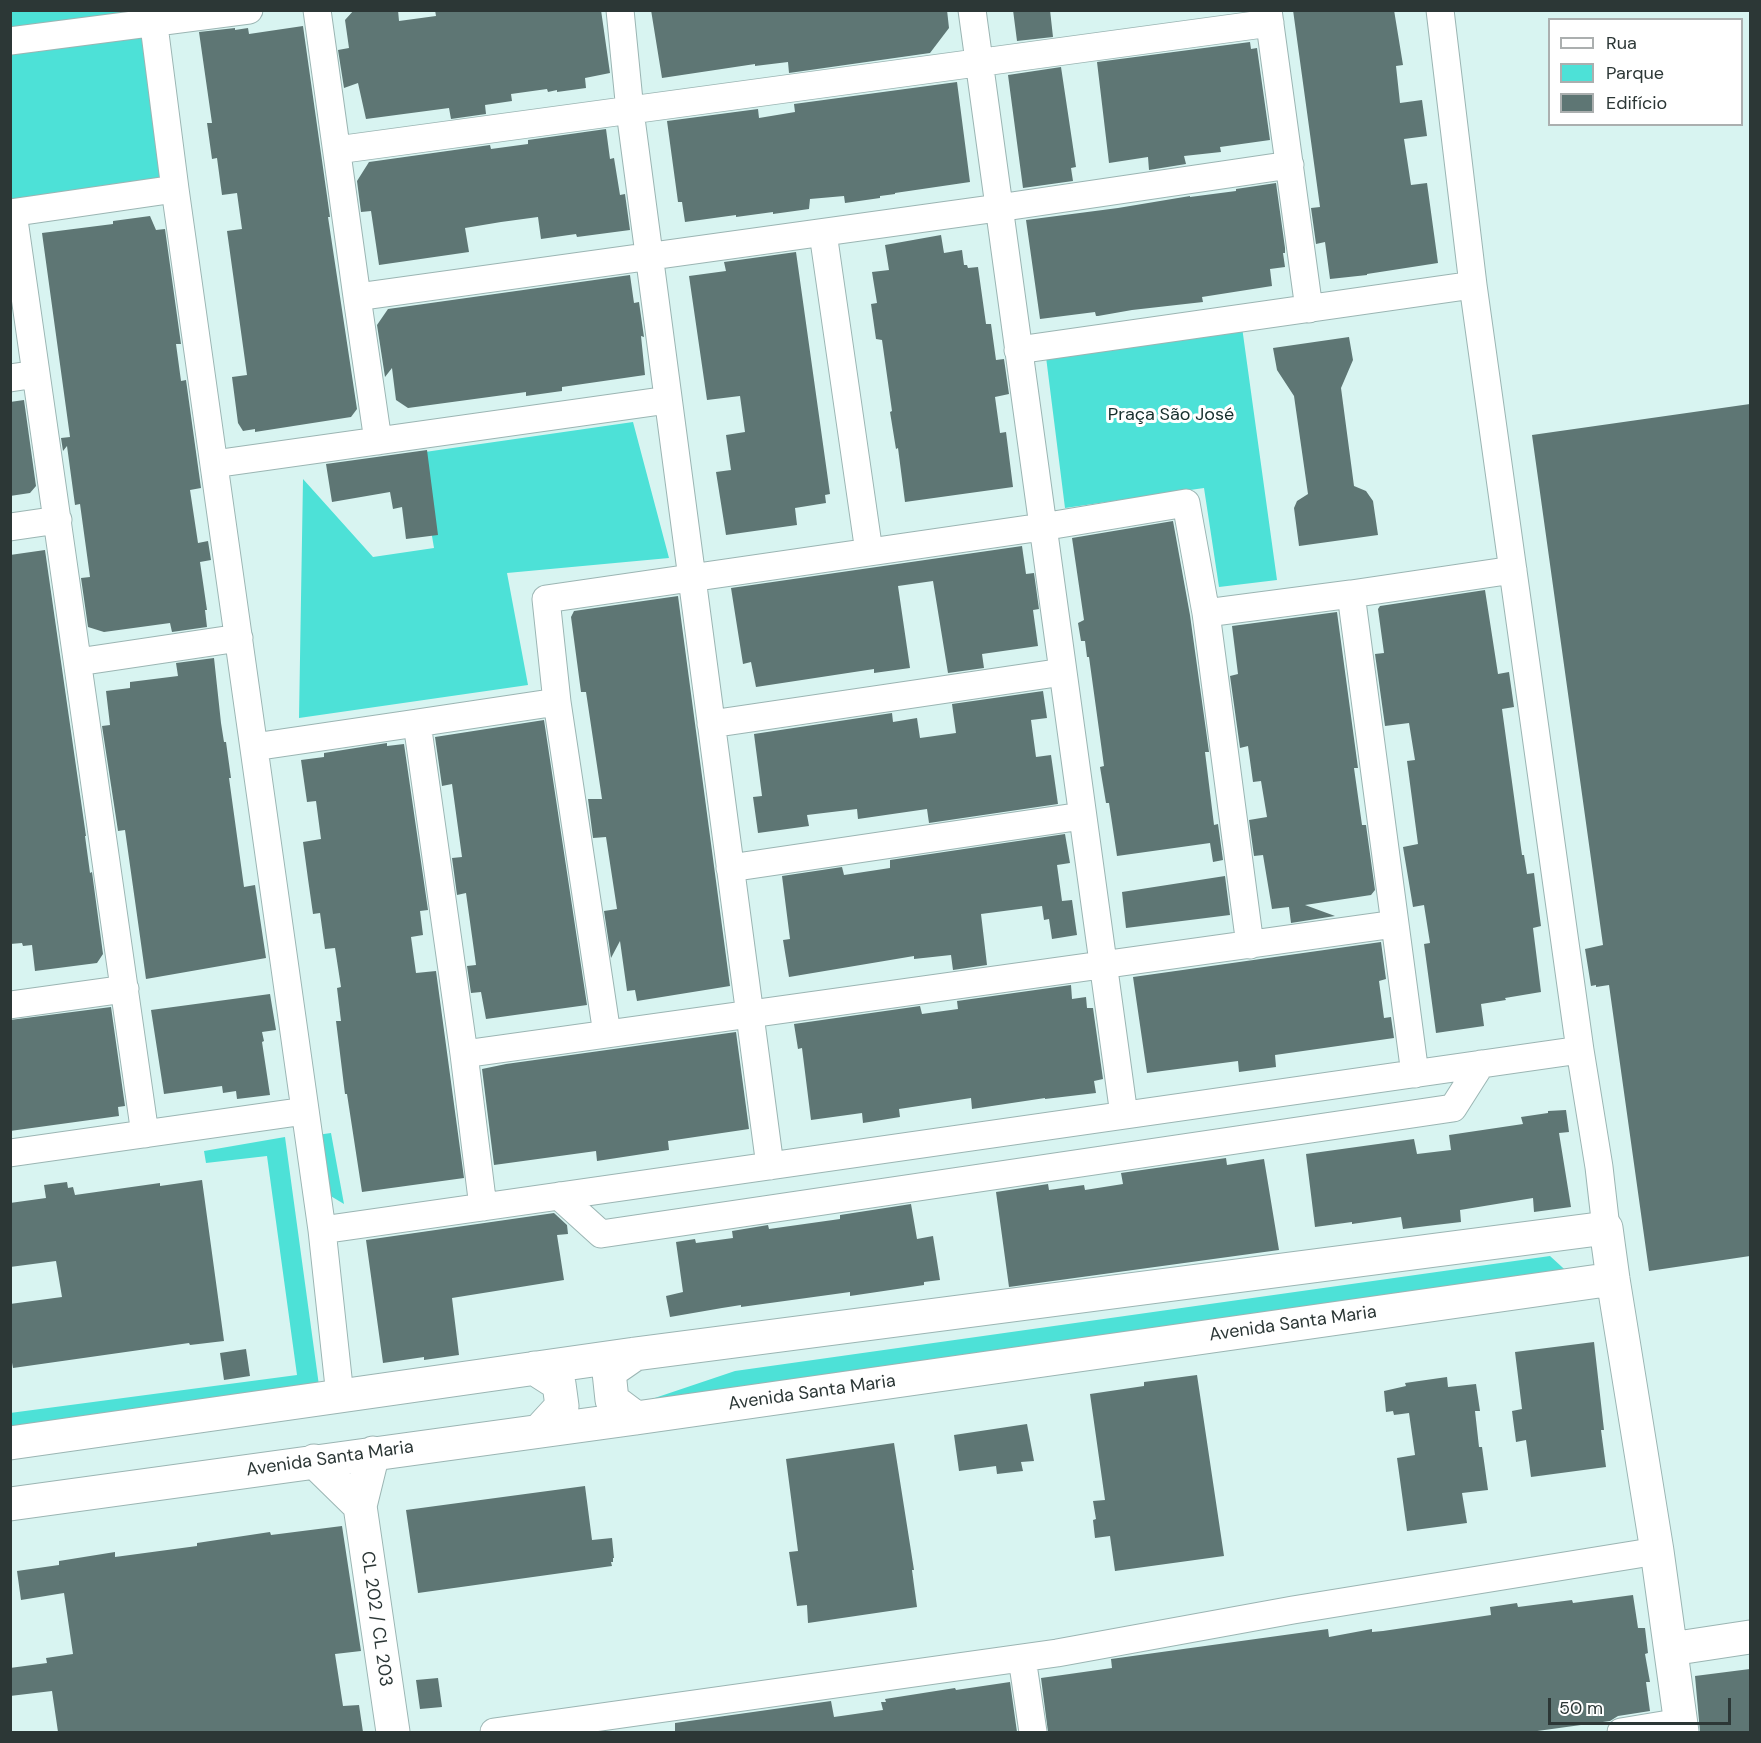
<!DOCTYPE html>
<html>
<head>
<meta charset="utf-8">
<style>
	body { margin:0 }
	#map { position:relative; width:1761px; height:1743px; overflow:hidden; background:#d8f4f1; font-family:"DM Sans",sans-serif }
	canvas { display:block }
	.frame { position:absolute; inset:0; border:12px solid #2c3736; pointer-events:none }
	.legend { position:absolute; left:1548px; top:18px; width:195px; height:108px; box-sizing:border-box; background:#fff; border:2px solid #abafaf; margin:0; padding:8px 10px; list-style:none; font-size:18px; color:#2c3736 }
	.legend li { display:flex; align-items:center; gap:12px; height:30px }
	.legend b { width:30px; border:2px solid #abafaf }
	.scale { position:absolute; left:1548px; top:1698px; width:183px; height:27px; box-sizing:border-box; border:3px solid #2c3736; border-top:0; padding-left:8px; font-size:18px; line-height:21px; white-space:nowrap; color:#2c3736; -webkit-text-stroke:4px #fff; paint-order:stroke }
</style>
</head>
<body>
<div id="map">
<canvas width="1761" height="1743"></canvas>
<div class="frame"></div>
<ul class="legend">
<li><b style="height:8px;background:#fff"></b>Rua</li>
<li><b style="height:16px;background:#4de1d7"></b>Parque</li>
<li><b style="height:16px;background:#5e7674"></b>Edifício</li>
</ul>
<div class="scale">50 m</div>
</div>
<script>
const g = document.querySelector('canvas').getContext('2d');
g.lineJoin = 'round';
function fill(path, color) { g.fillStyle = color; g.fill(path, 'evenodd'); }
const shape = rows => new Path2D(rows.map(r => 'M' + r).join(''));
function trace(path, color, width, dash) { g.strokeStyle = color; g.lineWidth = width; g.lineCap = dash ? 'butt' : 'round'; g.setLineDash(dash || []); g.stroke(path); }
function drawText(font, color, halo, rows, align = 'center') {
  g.font = font + ' "DM Sans",sans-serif'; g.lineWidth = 6; g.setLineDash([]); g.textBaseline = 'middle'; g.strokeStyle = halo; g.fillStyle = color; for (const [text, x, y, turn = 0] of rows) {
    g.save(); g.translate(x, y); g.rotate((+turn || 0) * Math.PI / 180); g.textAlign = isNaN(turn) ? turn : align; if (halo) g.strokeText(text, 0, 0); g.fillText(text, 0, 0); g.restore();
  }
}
fill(shape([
	[10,11,151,11,175,189,11,213],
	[1242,327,1277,580,1219,587,1204,488,1065,508,1046,357],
	[633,422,669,558,507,573,528,685,299,718,303,479,373,557,434,548,418,453],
	[331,1133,344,1204,324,1192,317,1135],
	[285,1137,320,1393,11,1435,10,1413,297,1375,267,1156,206,1163,204,1151],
	[1550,1256,1574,1278,631,1406,735,1371]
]), '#4de1d7');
fill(shape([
	[354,10,398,10,399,21,436,16,435,10,601,10,610,73,585,78,586,88,557,92,557,90,548,92,547,89,511,94,512,101,485,105,486,114,451,119,449,108,366,119,358,83,344,88,338,50,349,48,345,20],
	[651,10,947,10,949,28,930,53,789,73,788,62,755,66,755,64,662,78],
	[1013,10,1050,10,1053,37,1017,41],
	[1293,10,1394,10,1403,65,1396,66,1400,103,1422,100,1427,136,1404,139,1411,185,1427,183,1438,263,1367,274,1367,275,1330,279,1325,242,1316,244,1311,208,1320,207],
	[303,26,330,217,328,217,357,409,351,417,255,432,255,429,243,431,238,423,232,377,247,375,227,231,242,229,237,193,222,195,217,158,212,159,207,123,212,123,199,32,235,28,235,30,248,28,249,34],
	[1250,42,1251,49,1257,48,1270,140,1220,147,1221,152,1184,156,1186,164,1149,170,1148,157,1109,163,1097,62],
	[1061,67,1076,167,1071,168,1073,181,1023,188,1008,75],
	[957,82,970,182,895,193,895,194,880,196,880,198,845,203,844,196,810,199,809,209,773,214,773,212,736,217,736,215,685,222,682,202,678,202,667,121,758,109,759,118,795,112,794,104],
	[606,129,610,159,614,158,620,195,625,194,630,230,577,237,576,234,541,239,538,217,501,222,465,228,469,252,379,265,371,211,361,212,357,181,369,162,490,145,491,149,528,144,528,140],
	[1276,183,1285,248,1285,253,1283,253,1285,267,1270,269,1272,286,1202,297,1203,302,1132,310,1098,316,1096,316,1095,312,1040,319,1026,220,1118,208,1190,196,1190,197,1236,191,1236,189],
	[150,216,156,230,165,229,181,344,176,344,181,381,186,380,201,488,190,490,198,543,208,541,211,560,200,562,207,610,205,610,207,627,172,632,170,623,104,632,88,627,81,578,90,577,80,504,75,505,67,446,63,451,61,438,70,437,42,233,113,224,113,221],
	[941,235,944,253,962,250,964,265,967,265,968,268,978,267,986,324,991,324,996,360,1004,359,1009,394,995,397,1000,433,1006,432,1013,487,905,502,898,448,896,449,890,412,892,411,882,340,876,339,871,304,877,303,872,272,889,270,885,245],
	[796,252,830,494,825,495,826,503,795,508,797,525,726,535,716,472,731,470,726,435,745,432,740,396,707,400,689,276,726,271,724,262],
	[630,275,634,303,639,302,644,337,641,336,645,375,562,387,562,391,526,396,526,392,408,408,396,400,392,368,385,377,377,325,388,309],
	[1349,337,1353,360,1341,388,1354,486,1366,491,1373,501,1378,535,1299,546,1294,508,1297,501,1308,494,1294,396,1277,370,1273,348],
	[24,400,36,486,30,493,10,496,10,402],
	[1750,404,1750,1256,1649,1271,1609,985,1596,987,1596,985,1591,986,1585,949,1603,945,1532,435],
	[427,450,438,535,406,539,402,507,393,509,390,492,332,502,326,464],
	[1173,521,1190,615,1209,752,1205,752,1214,825,1218,824,1223,860,1213,862,1210,843,1117,856,1109,803,1106,803,1100,767,1104,766,1089,657,1087,657,1085,641,1081,641,1078,623,1084,620,1072,538],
	[1022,546,1026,574,1034,573,1039,609,1033,610,1038,646,982,654,984,668,948,673,933,581,898,586,910,668,874,673,874,669,756,687,751,662,743,664,731,588],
	[45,550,86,836,85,836,90,873,92,872,103,954,97,963,35,971,32,945,23,946,22,943,10,944,10,555],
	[1485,590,1498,674,1509,672,1514,707,1502,709,1522,855,1524,855,1527,874,1534,873,1541,926,1533,928,1541,992,1505,998,1506,1000,1481,1004,1484,1026,1436,1033,1424,944,1430,943,1424,905,1413,907,1403,847,1418,844,1407,761,1415,760,1409,723,1385,726,1375,654,1384,653,1378,609,1380,606],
	[678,596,730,986,637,1001,635,990,627,991,620,941,611,958,604,911,617,909,606,837,593,838,588,799,602,799,586,692,581,692,571,617,574,611],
	[1337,612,1358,768,1354,768,1362,825,1366,825,1375,890,1371,895,1305,905,1335,916,1291,923,1289,907,1272,909,1263,855,1254,856,1249,820,1267,817,1261,781,1253,782,1248,746,1240,748,1230,676,1238,674,1232,626],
	[214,658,221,723,224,742,226,742,231,778,229,778,244,887,255,885,266,958,146,979,125,830,118,831,102,726,110,725,106,691,130,688,130,682,178,676,176,663],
	[1043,691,1047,718,1031,720,1036,757,1051,755,1058,804,929,823,927,809,858,819,857,809,807,815,809,826,758,833,753,797,762,796,754,734,892,713,893,722,917,718,920,738,956,733,952,704],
	[544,720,587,1005,486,1019,481,992,471,993,467,966,476,965,466,893,457,895,452,858,462,857,452,784,442,786,435,737],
	[387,743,387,746,404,744,428,910,420,911,423,935,411,937,416,973,436,971,464,1178,362,1192,347,1094,345,1094,336,1021,341,1021,337,988,341,987,335,948,325,949,320,913,313,914,308,879,303,842,321,839,316,801,307,802,301,760,324,757,324,753],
	[1065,834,1070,863,1057,865,1062,901,1072,900,1077,935,1052,939,1049,919,1044,920,1042,906,981,914,987,965,953,970,951,955,914,959,914,956,789,977,783,940,790,939,782,876,842,867,844,875,890,868,890,860],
	[1225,876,1230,915,1126,928,1122,892],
	[1381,942,1386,979,1379,981,1384,1018,1391,1017,1394,1038,1275,1055,1276,1067,1239,1072,1238,1061,1147,1073,1133,977],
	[1071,985,1072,999,1086,997,1087,1008,1093,1008,1103,1079,1094,1081,1096,1093,1045,1099,1045,1098,972,1109,971,1098,899,1109,900,1117,863,1123,862,1113,811,1120,802,1048,798,1049,794,1024,920,1006,922,1014,958,1009,957,1001],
	[270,994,276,1030,262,1032,264,1041,262,1042,270,1095,237,1099,236,1091,223,1093,222,1086,164,1094,151,1010],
	[111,1007,125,1106,118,1107,119,1116,10,1131,10,1020],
	[736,1032,749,1129,668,1141,669,1150,597,1161,596,1151,494,1165,482,1069,506,1064],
	[1566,1110,1569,1132,1559,1133,1571,1207,1534,1212,1533,1198,1460,1210,1461,1222,1427,1226,1403,1229,1401,1217,1352,1224,1352,1222,1315,1227,1306,1154,1414,1139,1417,1154,1451,1150,1449,1135,1523,1124,1521,1117,1548,1113,1548,1111],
	[1226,1158,1227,1165,1264,1159,1279,1250,1009,1287,996,1192,1048,1184,1049,1190,1084,1185,1085,1190,1123,1184,1121,1173],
	[202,1180,224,1341,190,1345,189,1343,13,1368,10,1352,10,1304,62,1297,56,1261,10,1267,10,1203,46,1198,44,1185,67,1182,68,1188,73,1187,75,1195,160,1183,160,1186],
	[911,1204,917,1239,933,1236,940,1280,924,1282,924,1285,850,1296,850,1292,741,1307,741,1305,722,1308,670,1317,666,1296,683,1292,676,1242,695,1239,696,1243,733,1238,732,1231,768,1225,769,1229,840,1219,840,1215],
	[554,1213,567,1225,568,1234,557,1235,564,1280,452,1298,459,1355,424,1360,424,1357,383,1363,366,1240],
	[1594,1342,1604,1430,1601,1430,1606,1467,1531,1477,1526,1440,1516,1442,1512,1411,1522,1409,1515,1352],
	[246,1349,250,1376,224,1380,220,1353],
	[1197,1375,1224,1556,1115,1571,1110,1536,1095,1538,1093,1520,1096,1519,1093,1501,1105,1500,1090,1394,1144,1386,1144,1382],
	[1447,1377,1448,1387,1476,1384,1480,1411,1475,1411,1479,1447,1482,1447,1488,1490,1462,1493,1467,1523,1407,1531,1397,1458,1415,1455,1409,1413,1394,1415,1393,1411,1386,1412,1384,1391,1406,1386,1405,1383],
	[1027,1424,1034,1461,1021,1462,1023,1471,997,1474,996,1466,959,1471,954,1435],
	[894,1443,914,1570,912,1570,917,1607,808,1623,807,1605,797,1606,789,1552,798,1551,786,1459],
	[585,1486,592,1540,612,1538,614,1558,613,1558,613,1562,611,1562,612,1566,418,1593,406,1510],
	[342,1526,361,1651,335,1654,343,1706,359,1705,363,1732,58,1732,52,1691,10,1696,10,1668,47,1663,46,1658,73,1654,64,1593,21,1600,17,1571,59,1565,59,1561,115,1552,115,1557,197,1546,197,1543,270,1532,271,1535],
	[1633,1595,1638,1628,1645,1628,1648,1653,1645,1654,1650,1682,1646,1682,1650,1711,1618,1716,1610,1721,1530,1732,1048,1732,1041,1678,1112,1668,1111,1659,1328,1629,1329,1637,1372,1629,1372,1632,1383,1631,1491,1615,1490,1607,1517,1603,1518,1607,1572,1600,1573,1603],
	[1750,1669,1750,1732,1700,1732,1695,1676],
	[438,1678,442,1707,420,1709,416,1680],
	[1010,1682,1017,1732,675,1732,675,1723,831,1701,834,1717,883,1710,881,1702,886,1702,885,1699,955,1688,956,1690]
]), '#5e7674');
const street = shape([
	[152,10,175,189,322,1230,340,1396],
	[317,10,357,297,998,208,1290,165],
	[620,10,630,111,770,1166],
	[972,10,1124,1115],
	[1268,10,1309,309],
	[1440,10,1473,285,1580,1050,1599,1167,1606,1228],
	[10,41,249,10],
	[337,150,1270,23],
	[10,213,175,189],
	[13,213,145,1134],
	[823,233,869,552],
	[357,297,378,441],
	[1018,350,1473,285],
	[10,378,36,374],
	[214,464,668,400],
	[10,527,58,520],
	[78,662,239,638],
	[557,702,607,1034],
	[417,723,557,702,546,599,1042,527,1186,503,1206,613],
	[711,724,1063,672],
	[254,747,417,723,464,1054],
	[730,868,1082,816],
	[1250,945,1206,613,1351,594],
	[10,1005,125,989],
	[1415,1074,1351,594,1513,570],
	[10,1153,305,1111],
	[559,1196,601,1234,1453,1108,1481,1064],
	[483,1207,464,1054,1395,924],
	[322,1230,1580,1050],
	[1022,1658,1033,1732],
	[494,1732,1057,1653,1293,1610,1657,1551],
	[1621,1732,1681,1722]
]);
const secondary = shape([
	[635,1354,609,1372,612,1400,636,1418],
	[534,1368,559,1384,562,1406,540,1430],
	[10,1443,635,1354,1606,1228,1613,1279,1657,1551,1682,1732],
	[373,1453,360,1506,393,1732],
	[314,1461,360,1506],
	[10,1504,636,1418,1613,1279],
	[1671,1649,1750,1637]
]);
trace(street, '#9bb5b3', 29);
trace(secondary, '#9bb5b3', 35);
trace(street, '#fff', 27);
trace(secondary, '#fff', 33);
drawText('18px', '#152e2c', '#fff', [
	["Praça São José",1171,415]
]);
drawText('18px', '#2c3736', '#fff', [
	["Avenida Santa Maria",1293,1324,-8],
	["Avenida Santa Maria",812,1393,-8],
	["Avenida Santa Maria",330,1459,-8],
	["CL 202 / CL 203",376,1619,82]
]);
</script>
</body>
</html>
